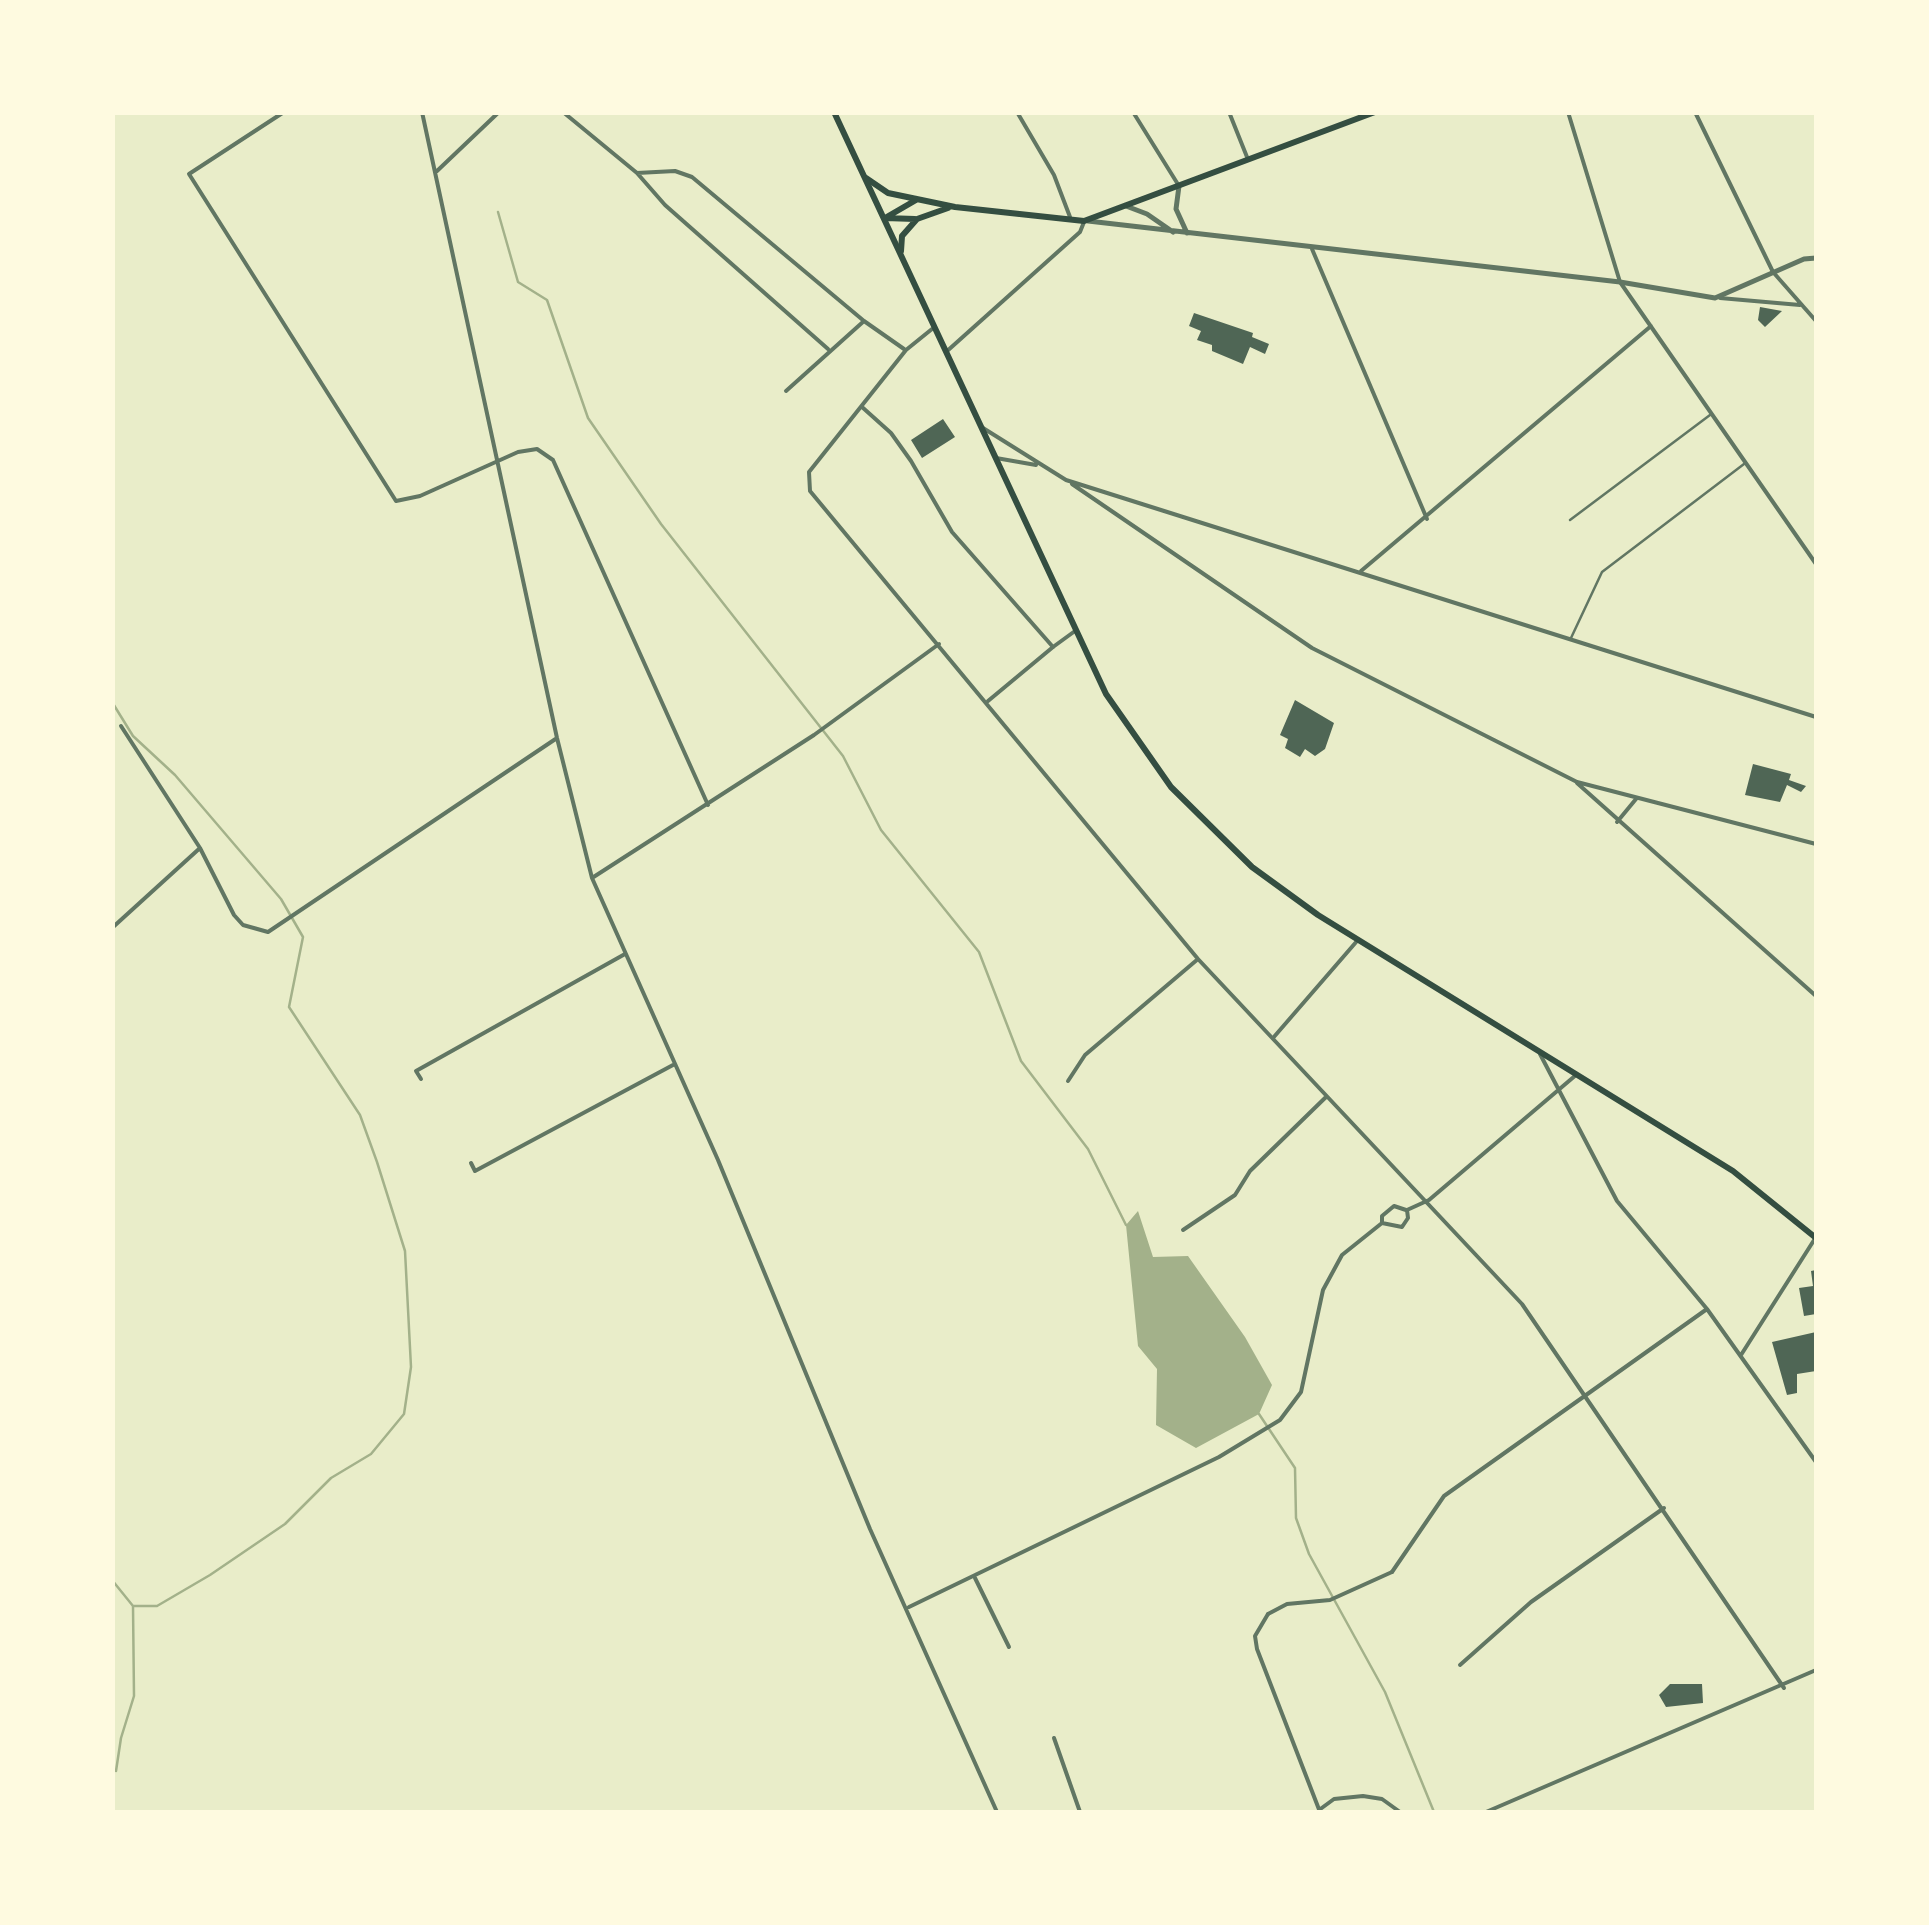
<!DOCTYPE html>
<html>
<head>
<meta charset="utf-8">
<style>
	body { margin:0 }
	#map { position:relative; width:1929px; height:1925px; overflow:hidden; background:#e9edc9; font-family:Lato,sans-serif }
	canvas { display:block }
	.frame { position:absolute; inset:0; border:115px solid #fefae0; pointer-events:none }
</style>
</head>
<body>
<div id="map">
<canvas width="1929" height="1925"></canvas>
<div class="frame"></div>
</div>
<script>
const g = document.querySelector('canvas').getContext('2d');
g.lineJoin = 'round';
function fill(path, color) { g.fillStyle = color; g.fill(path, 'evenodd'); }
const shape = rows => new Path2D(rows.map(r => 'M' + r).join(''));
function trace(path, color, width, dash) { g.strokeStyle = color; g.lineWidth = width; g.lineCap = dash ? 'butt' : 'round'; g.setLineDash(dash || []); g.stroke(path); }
fill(shape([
	[1138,1211,1153,1257,1188,1256,1245,1337,1272,1385,1259,1414,1196,1448,1156,1425,1157,1369,1138,1346,1126,1225]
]), '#a3b18a');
trace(shape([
	[498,212,518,282,547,300,588,418,661,524,843,756,881,830,979,952,1021,1061,1088,1149,1126,1225],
	[112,702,133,736,175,775,281,899,303,937,289,1007,360,1115,377,1162,405,1251,411,1367,404,1414,371,1454,331,1478,285,1524,210,1575,157,1606,133,1606,134,1696,121,1738,116,1771],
	[1259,1414,1295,1468,1296,1518,1309,1554,1385,1692,1434,1812],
	[112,1580,133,1606]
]), '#a3b18a', 2.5);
fill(shape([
	[1760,307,1782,311,1765,327,1758,320],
	[1194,313,1253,333,1252,337,1269,344,1265,354,1250,347,1243,364,1212,351,1212,345,1197,340,1201,331,1189,326],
	[943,419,955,437,922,458,911,440],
	[1295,700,1334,723,1325,749,1315,756,1305,749,1300,757,1285,748,1288,739,1280,735],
	[1753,764,1791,774,1789,780,1806,786,1801,792,1787,785,1780,802,1745,795],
	[1816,1270,1816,1314,1804,1316,1799,1288,1813,1286,1811,1271],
	[1816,1332,1816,1371,1797,1374,1797,1393,1787,1395,1772,1342],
	[1670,1684,1702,1684,1703,1703,1666,1707,1659,1695]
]), '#4f6655');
trace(shape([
	[1570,520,1710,415],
	[1571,638,1602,572,1744,464]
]), '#617663', 2.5);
trace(shape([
	[988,701,1053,647],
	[1273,1038,1357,941],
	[1268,1614,1287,1604,1330,1600,1392,1572],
	[1319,1810,1334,1799,1363,1796,1382,1799,1400,1812]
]), '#617663', 4);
trace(shape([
	[284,112,189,174,396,501,420,496,518,452,537,449,553,460,708,805],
	[422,112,557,738,592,878,718,1160,870,1529,997,1812],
	[563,112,637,173,675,171,692,177,864,321,904,349],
	[1017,112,1054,175,1070,217],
	[1133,112,1179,186],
	[1229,112,1247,157],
	[1568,112,1620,282,1816,564],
	[1695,112,1773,272,1816,321],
	[437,171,499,112],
	[637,173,665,205,828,349],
	[1312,249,1427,519],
	[1720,298,1800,305],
	[932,329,906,350,809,472,810,491,1198,959,1522,1304,1784,1688],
	[946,352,1080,232,1084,222],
	[786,391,864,321],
	[862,407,891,433,911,461,952,532,1053,647,1075,631],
	[983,428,1066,480,1816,717],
	[996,458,1036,465],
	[1072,484,1312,648,1577,782,1816,844],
	[1361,571,1651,326],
	[121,726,200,848,234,915,243,925,268,932,557,738],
	[1577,783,1816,996],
	[1617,822,1636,799],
	[592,878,814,735,939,644],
	[112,928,200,848],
	[1540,1054,1617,1201,1707,1309,1816,1462],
	[421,1079,416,1071,625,954],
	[1068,1081,1085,1055,1198,959],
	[471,1163,475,1171,673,1065],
	[1382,1223,1382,1216,1394,1206,1406,1210],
	[1183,1230,1235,1195,1250,1171,1326,1097],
	[1741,1355,1816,1237],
	[1392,1572,1444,1496,1707,1309],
	[975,1578,1009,1647],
	[909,1607,1219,1457,1280,1420,1301,1392,1323,1290,1342,1255,1382,1223,1402,1227,1408,1218,1407,1210,1429,1200,1576,1075],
	[1268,1614,1255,1636,1257,1649,1320,1812],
	[1460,1665,1531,1602,1664,1508],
	[1054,1738,1080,1812],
	[1486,1812,1816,1670]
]), '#617663', 4);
trace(shape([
	[1179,186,1176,209,1187,233],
	[1126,206,1147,214,1173,232],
	[1088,221,1620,282,1715,298,1804,259,1816,258]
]), '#617663', 5);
trace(shape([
	[866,178,888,193,955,207,1084,221,1375,112],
	[885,218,916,200],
	[885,218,915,219],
	[901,251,902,236,917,219,948,208]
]), '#344e41', 6);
trace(shape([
	[834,112,1106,694,1171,787,1252,867,1318,915,1733,1171,1816,1238]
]), '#344e41', 6);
</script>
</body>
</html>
